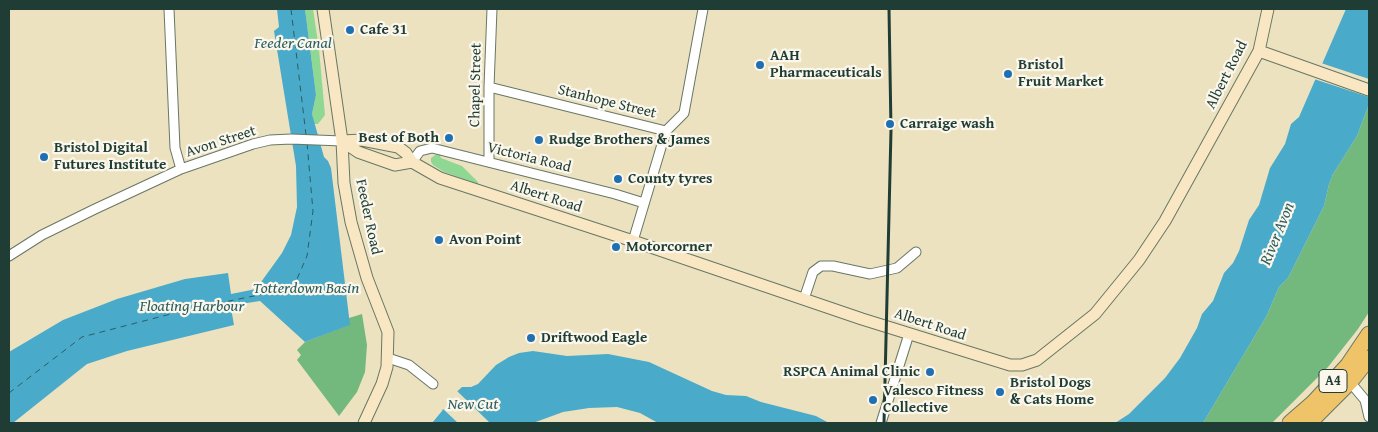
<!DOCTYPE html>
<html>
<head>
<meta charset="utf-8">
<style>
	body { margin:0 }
	#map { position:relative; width:1378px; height:432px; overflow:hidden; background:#ece2c0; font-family:"Gentium Book Plus",serif }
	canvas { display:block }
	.frame { position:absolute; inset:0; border:10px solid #1f3d34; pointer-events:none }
</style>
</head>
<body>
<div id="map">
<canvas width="1378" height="432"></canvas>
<div class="frame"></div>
</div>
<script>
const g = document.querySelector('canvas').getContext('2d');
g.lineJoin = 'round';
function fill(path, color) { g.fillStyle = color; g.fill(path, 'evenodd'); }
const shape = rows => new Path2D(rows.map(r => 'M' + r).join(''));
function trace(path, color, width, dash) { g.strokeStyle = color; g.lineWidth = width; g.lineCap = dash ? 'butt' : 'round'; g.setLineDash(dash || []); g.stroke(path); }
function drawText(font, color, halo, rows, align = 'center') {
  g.font = font + ' "Gentium Book Plus",serif'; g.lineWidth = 4.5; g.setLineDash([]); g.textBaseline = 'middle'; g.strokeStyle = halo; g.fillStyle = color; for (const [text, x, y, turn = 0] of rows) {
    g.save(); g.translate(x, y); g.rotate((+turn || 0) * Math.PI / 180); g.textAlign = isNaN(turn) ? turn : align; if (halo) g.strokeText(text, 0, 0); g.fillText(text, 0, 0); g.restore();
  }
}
fill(shape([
	[305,9,313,9,319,49,325,115,318,124,314,124,312,114,316,95],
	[435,155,440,155,441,158,462,166,478,182,478,184,444,172,433,165,431,162,431,158]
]), '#8fd893');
fill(shape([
	[1369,104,1369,312,1358,329,1328,367,1272,423,1203,423,1266,317,1279,287,1288,278,1324,206,1329,184,1333,174,1357,136],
	[362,314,367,345,365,372,357,392,339,416,297,360,301,355,297,350,305,342,349,325,349,318]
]), '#73b87d');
fill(shape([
	[277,9,305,9,316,95,312,114,324,157,328,161,331,168,350,325,305,342,260,301,234,305,231,308,234,325,127,351,87,364,13,423,9,423,9,352,63,320,117,299,185,279,228,273,231,294,256,289,282,253,291,235,297,207,296,166,274,31,279,27],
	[1346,9,1369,9,1369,104,1357,136,1333,174,1329,184,1324,206,1288,278,1279,287,1266,317,1203,423,1115,423,1129,414,1165,378,1180,358,1197,328,1202,314,1213,301,1224,273,1233,263,1239,251,1249,220,1259,205,1270,168,1285,144,1291,124,1299,117],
	[533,351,567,356,608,354,649,362,712,391,726,395,746,396,761,402,816,416,829,423,658,423,640,413,617,407,589,408,563,412,533,423,432,423,442,411,447,401,462,387,471,387,478,384,496,365,509,357,519,353]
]), '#4aaac9');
fill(shape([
	[1321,63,1369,79,1369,97,1314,79],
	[456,390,490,423,458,423,441,407,445,399]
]), '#ece2c0');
trace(shape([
	[291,9,306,135],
	[9,393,82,337,190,309,293,288,307,256,313,211,307,143]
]), '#2c5e61', 1, [6, 5]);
const street = shape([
	[169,9,175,148,181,169],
	[489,87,666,131],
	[489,161,489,87,492,9],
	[412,162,420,151,432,148,615,194,644,203],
	[633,241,666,131,684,113,703,9],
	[9,256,42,235,95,209,181,169,253,144,270,140,291,139,342,141],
	[804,299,813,272,821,266,833,266,870,274,897,268,916,252],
	[388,358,409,365,433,384],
	[1350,382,1365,400,1369,417],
	[881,423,909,334]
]);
const secondary = shape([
	[323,9,342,141,344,183,351,222,367,278,388,332,387,367,382,384,364,423],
	[1259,51,1369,90],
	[342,141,362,140,398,147,406,153,412,162,440,178,633,241,862,319,1010,365,1022,365,1037,360,1095,314,1139,260,1165,221,1259,51,1268,9],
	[342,141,358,152,395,165,412,162]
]);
const highway = shape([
	[1290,423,1313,403,1348,365,1369,334],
	[1309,423,1350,382,1369,358]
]);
trace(street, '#677765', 11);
trace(secondary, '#677765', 13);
trace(highway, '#677765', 17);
trace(street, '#fff', 9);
trace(secondary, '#f9e7c3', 11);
trace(highway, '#efc469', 15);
trace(shape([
	[884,423,891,130,889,9]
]), '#1f3d34', 3);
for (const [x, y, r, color] of [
	[350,30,5,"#1f6fb2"],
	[760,65,5,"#1f6fb2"],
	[1008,74,5,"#1f6fb2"],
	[890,124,5,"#1f6fb2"],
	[449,138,5,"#1f6fb2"],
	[539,140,5,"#1f6fb2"],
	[44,157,5,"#1f6fb2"],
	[618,179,5,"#1f6fb2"],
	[439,240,5,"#1f6fb2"],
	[616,247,5,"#1f6fb2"],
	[531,338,5,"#1f6fb2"],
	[930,372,5,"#1f6fb2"],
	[1000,392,5,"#1f6fb2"],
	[873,400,5,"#1f6fb2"]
]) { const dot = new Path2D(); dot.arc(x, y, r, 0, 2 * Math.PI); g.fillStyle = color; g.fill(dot); trace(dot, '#fbf7ec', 2); }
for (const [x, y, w] of [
	[1333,381,28]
]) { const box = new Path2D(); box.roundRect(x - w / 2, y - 11.5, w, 23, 4); g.fillStyle = '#fbf7ec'; g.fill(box); trace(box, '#1f3d34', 1); }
drawText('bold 14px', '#1f3d34', null, [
	["A4",1333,381]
]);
drawText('bold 15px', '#1f3d34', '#fbf7ec', [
	["Cafe 31",360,30],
	["AAH",770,56],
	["Pharmaceuticals",770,73],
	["Bristol",1018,65],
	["Fruit Market",1018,82],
	["Carraige wash",900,124],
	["Best of Both",439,138,"right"],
	["Rudge Brothers & James",549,140],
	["Bristol Digital",54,148],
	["Futures Institute",54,165],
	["County tyres",628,179],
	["Avon Point",449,240],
	["Motorcorner",626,247],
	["Driftwood Eagle",541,338],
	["RSPCA Animal Clinic",920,372,"right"],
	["Bristol Dogs",1010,383],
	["& Cats Home",1010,400],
	["Valesco Fitness",883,391],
	["Collective",883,408]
], 'left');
drawText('15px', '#1f3d34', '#fbf7ec', [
	["Albert Road",1227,75,-63],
	["Chapel Street",476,85,-89],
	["Stanhope Street",607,102,14],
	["Avon Street",221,142,-18],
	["Victoria Road",529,158,14],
	["Albert Road",546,197,18],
	["Feeder Road",368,217,78],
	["Albert Road",930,325,18]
]);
drawText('italic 16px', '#2c5e61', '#fbf7ec', [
	["Feeder Canal",293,44],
	["River Avon",1278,234,-68],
	["Totterdown Basin",306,289],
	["Floating Harbour",192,307],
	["New Cut",473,405]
]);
</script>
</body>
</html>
